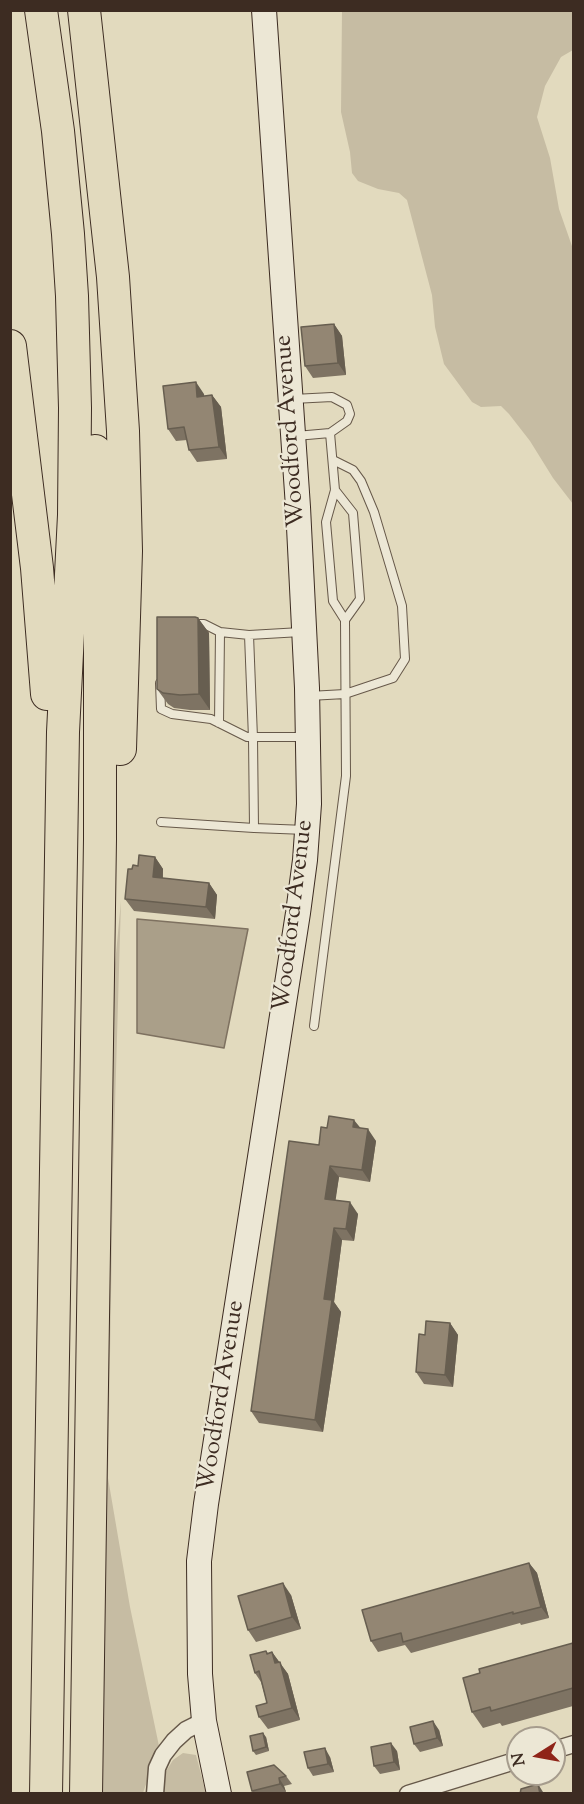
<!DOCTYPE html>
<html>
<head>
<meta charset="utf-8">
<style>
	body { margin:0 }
	#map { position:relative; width:584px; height:1804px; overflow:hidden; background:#e2dabe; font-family:"Sorts Mill Goudy",serif }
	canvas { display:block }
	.frame { position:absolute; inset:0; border:12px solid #3d2c22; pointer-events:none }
	.north { position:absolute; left:506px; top:1726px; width:60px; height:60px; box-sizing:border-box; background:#ece7d5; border:2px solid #a69c8d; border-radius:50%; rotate:259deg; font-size:16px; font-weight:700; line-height:24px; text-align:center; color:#3d2c22 }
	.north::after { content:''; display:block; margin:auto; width:21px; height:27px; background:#8f2418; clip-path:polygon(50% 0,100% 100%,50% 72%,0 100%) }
</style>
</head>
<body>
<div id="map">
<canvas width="584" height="1804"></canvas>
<div class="frame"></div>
<div class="north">N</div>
</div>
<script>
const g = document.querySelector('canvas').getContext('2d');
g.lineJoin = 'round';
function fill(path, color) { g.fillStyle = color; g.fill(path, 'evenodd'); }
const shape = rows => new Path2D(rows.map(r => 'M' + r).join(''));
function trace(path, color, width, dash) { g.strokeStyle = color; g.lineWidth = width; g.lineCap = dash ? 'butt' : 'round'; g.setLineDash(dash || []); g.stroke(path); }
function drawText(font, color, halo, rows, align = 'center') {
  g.font = font + ' "Sorts Mill Goudy",serif'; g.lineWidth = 4.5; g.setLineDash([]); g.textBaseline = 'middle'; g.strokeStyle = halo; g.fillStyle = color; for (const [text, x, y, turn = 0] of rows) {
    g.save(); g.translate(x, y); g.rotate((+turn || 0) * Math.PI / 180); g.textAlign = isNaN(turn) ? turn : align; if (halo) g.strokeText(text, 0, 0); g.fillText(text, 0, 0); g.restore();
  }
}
fill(shape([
	[342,11,573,11,573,50,561,57,545,86,537,117,550,158,559,209,573,249,573,504,553,478,530,441,509,414,501,406,481,407,472,402,444,364,435,327,432,295,407,200,399,193,378,189,358,181,352,173,350,152,341,112],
	[121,901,113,1173,108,1478,130,1607,159,1746,143,1793,98,1794,108,1038],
	[183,1753,196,1755,206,1793,162,1793,165,1773,173,1760]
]), '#c6bca3');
const water = shape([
	[137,919,248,929,224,1048,137,1033,137,919]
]);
fill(water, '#aa9f89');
trace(water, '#7e7160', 1.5);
const lane = shape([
	[293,399,332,397,347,405,350,414,347,421,330,433,296,436],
	[335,490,353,513,360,599,345,620],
	[193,624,204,624,220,632,249,635,301,632],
	[249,635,253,738,254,828,306,830],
	[160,683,161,709,172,714,211,719,247,737,305,737],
	[309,696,345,694,393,678,405,659,402,606,374,512,361,481,353,470,333,460],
	[219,723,220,632],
	[161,822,254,828],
	[314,1026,346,776,345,620,333,601,326,522,335,490,330,433]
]);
const street = shape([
	[554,1750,574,1744],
	[155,1794,157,1768,163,1755,174,1741,186,1730,204,1721],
	[408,1794,518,1760]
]);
const secondary = shape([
	[219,1794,204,1721,200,1674,199,1561,206,1504,298,913,305,860,309,804,307,688,298,507,264,10]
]);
const highway = shape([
	[41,10,58,131,68,234,72,296,75,408,74,515,63,732,46,1794],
	[84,10,113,277,123,431,126,551,120,749],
	[10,346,37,568,47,694],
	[86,1794,100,839,100,628,95,451]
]);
trace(lane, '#665849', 10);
trace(street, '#665849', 19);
trace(secondary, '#3d2c22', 26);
trace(highway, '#3d2c22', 34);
trace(lane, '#ece7d5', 8);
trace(street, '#ece7d5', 16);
trace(secondary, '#ece7d5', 24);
trace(highway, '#e2dabe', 32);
fill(shape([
	[334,324,342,336,346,375,313,378,305,366],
	[204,394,204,396,212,395,221,407,227,459,197,462,189,450,187,440,176,441,168,429],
	[198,618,209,633,210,710,190,710,174,708,168,704,157,689],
	[155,857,163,869,163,878,209,883,217,895,215,919,134,911,125,899,132,869],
	[327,1128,360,1128,376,1141,370,1182,339,1177,335,1200,358,1214,354,1241,342,1240,334,1302,341,1312,323,1432,259,1423,251,1411,319,1145],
	[450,1323,458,1335,453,1387,424,1384,416,1372,425,1335],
	[529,1563,537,1573,549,1618,521,1625,520,1623,411,1653,405,1645,378,1652,371,1641],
	[291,1595,301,1629,256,1642,248,1630],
	[573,1643,573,1706,502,1726,500,1723,483,1728,472,1712,480,1673],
	[266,1651,268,1653,272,1652,288,1674,300,1720,268,1729,259,1717,267,1703,261,1682,255,1673],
	[439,1730,443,1746,420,1752,414,1744],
	[266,1737,269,1751,256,1755,253,1751],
	[397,1751,400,1770,380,1774,374,1766],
	[330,1757,334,1772,313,1776,308,1768],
	[247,1772,286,1776,292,1784,284,1786,286,1792,280,1794,254,1794,252,1791]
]), '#7e7363');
fill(shape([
	[334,324,342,336,346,375,338,363],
	[196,382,204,394,206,409,197,397],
	[212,395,221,407,227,459,219,447],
	[198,618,209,633,210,710,199,694],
	[155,857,163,869,162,889,153,877],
	[209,883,217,895,215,919,206,907],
	[354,1120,363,1131,353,1127],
	[368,1129,376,1141,370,1182,362,1170],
	[330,1166,339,1177,334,1211,325,1199],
	[350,1202,358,1214,354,1241,346,1229],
	[334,1228,342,1240,334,1302,341,1312,323,1432,315,1420,324,1299],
	[450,1323,458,1335,453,1387,445,1375],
	[529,1563,537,1573,549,1618,541,1607],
	[283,1583,291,1595,301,1629,292,1617],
	[272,1652,288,1674,300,1720,292,1708,275,1663],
	[433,1721,439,1730,443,1746,437,1738],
	[263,1733,266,1737,269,1751,266,1747],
	[391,1743,397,1751,400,1770,394,1762],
	[325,1748,330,1757,334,1772,328,1764],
	[279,1778,284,1786,286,1792,280,1784],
	[538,1784,543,1792,544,1794,540,1794]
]), '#675e50');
const building = shape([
	[334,324,338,363,305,366,301,327,334,324],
	[196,382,197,397,212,395,219,447,189,450,184,427,168,429,163,386,196,382],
	[157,617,195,617,198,618,199,694,180,695,163,693,157,689,157,617],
	[139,855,155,857,153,877,209,883,206,907,125,899,128,869,132,869,133,865,138,866,139,855],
	[329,1116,354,1120,353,1127,368,1129,362,1170,330,1166,325,1199,350,1202,346,1229,334,1228,324,1299,332,1300,315,1420,251,1411,289,1141,319,1145,321,1127,327,1128,329,1116],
	[426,1321,450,1323,445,1375,416,1372,419,1334,425,1335,426,1321],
	[529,1563,541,1607,513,1614,513,1612,403,1642,401,1633,371,1641,362,1610,529,1563],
	[283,1583,292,1617,248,1630,238,1596,283,1583],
	[573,1643,573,1688,491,1711,490,1707,472,1712,463,1678,480,1673,479,1669,573,1643],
	[266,1651,267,1654,272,1652,275,1663,280,1662,292,1708,259,1717,256,1706,267,1703,259,1671,255,1673,250,1655,266,1651],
	[433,1721,437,1738,414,1744,410,1727,433,1721],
	[263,1733,266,1747,253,1751,250,1736,263,1733],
	[391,1743,394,1762,374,1766,371,1747,391,1743],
	[325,1748,328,1764,308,1768,304,1752,325,1748],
	[274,1765,286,1776,279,1778,280,1784,252,1791,247,1772,274,1765],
	[538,1784,540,1794,520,1794,521,1789,538,1784]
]);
fill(building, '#938673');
trace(building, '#675e50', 1.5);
drawText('24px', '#3d2c22', '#ece7d5', [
	["Woodford Avenue",292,431,-94],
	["Woodford Avenue",295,916,-83],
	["Woodford Avenue",223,1396,-81]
]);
</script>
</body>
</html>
